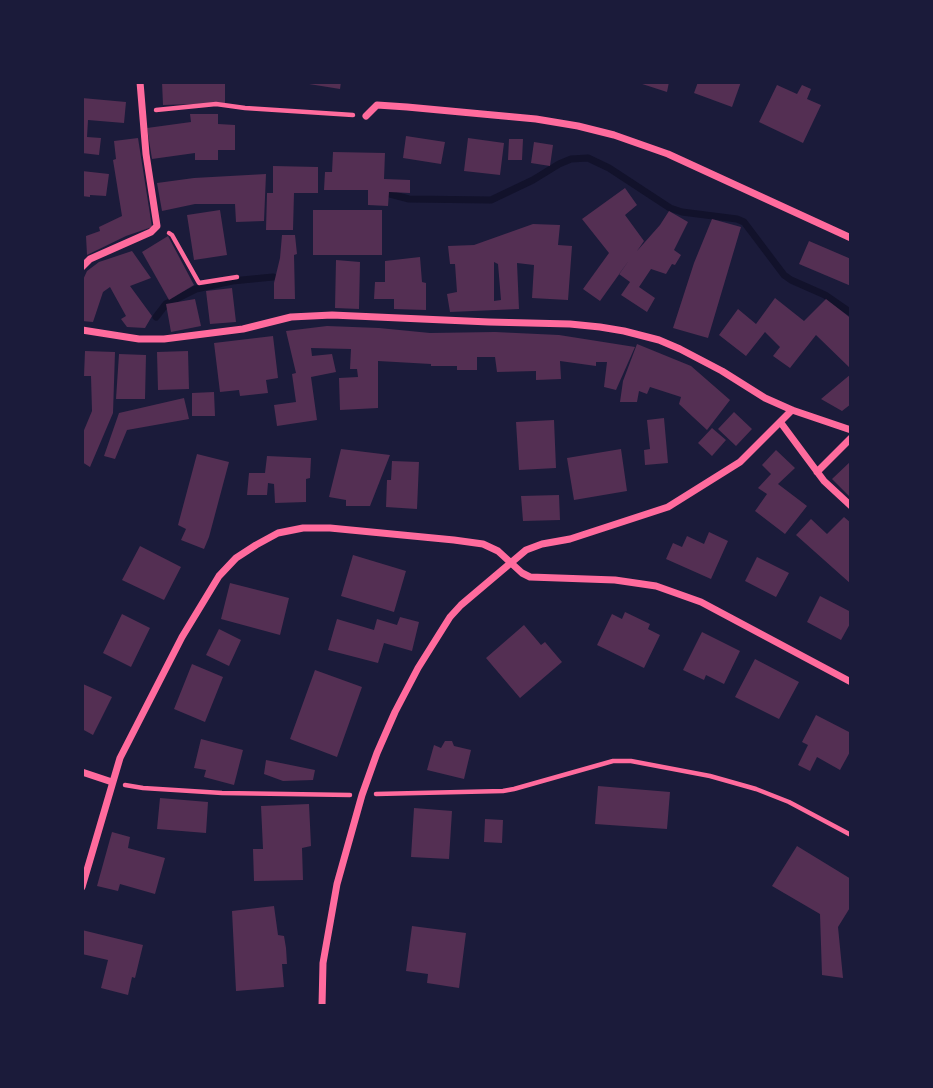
<!DOCTYPE html>
<html>
<head>
<meta charset="utf-8">
<style>
	body { margin:0 }
	#map { position:relative; width:933px; height:1088px; overflow:hidden; background:#1b1b3a; font-family:"IBM Plex Sans",sans-serif }
	canvas { display:block }
	.frame { position:absolute; inset:0; border:84px solid #1b1b3a; pointer-events:none }
</style>
</head>
<body>
<div id="map">
<canvas width="933" height="1088"></canvas>
<div class="frame"></div>
</div>
<script>
const g = document.querySelector('canvas').getContext('2d');
g.lineJoin = 'round';
const shape = rows => new Path2D(rows.map(r => 'M' + r).join(''));
function trace(path, color, width, dash) { g.strokeStyle = color; g.lineWidth = width; g.lineCap = dash ? 'butt' : 'round'; g.setLineDash(dash || []); g.stroke(path); }
function fill(path, color) { g.fillStyle = color; g.fill(path, 'evenodd'); }
trace(shape([
	[390,194,409,199,491,200,533,180,559,164,571,159,588,158,609,168,670,208,682,212,737,219,744,222,784,275,791,280,825,295,851,313],
	[156,317,166,304,196,289,232,281,273,277]
]), '#12122b', 7);
fill(shape([
	[162,82,225,82,225,103,163,105],
	[309,82,341,82,340,89,309,84],
	[636,82,669,82,667,92],
	[698,82,741,82,732,107,694,93],
	[777,85,797,94,802,85,811,89,807,99,821,105,803,143,759,122],
	[82,98,126,102,124,123,88,120,87,137,101,138,99,155,82,153],
	[190,114,218,114,218,124,235,125,235,150,218,150,218,160,195,160,195,153,152,159,147,128,191,122],
	[406,136,445,142,441,164,403,158],
	[138,138,152,227,126,236,87,255,86,236,100,231,99,227,122,216,113,160,116,159,114,141],
	[468,138,504,143,500,175,464,171],
	[509,139,523,139,522,160,508,160],
	[534,142,553,145,550,166,531,163],
	[333,152,385,153,384,179,410,180,410,193,389,192,388,206,368,205,368,190,324,190,325,172,332,172],
	[273,166,318,167,318,193,294,193,293,230,266,230,267,193,273,193],
	[82,171,109,174,106,196,90,195,90,197,82,196],
	[266,174,264,221,236,222,235,204,195,204,162,211,157,183,194,178],
	[625,188,637,205,625,215,644,241,637,251,660,225,669,211,688,222,674,250,681,255,675,265,672,264,666,274,651,269,639,287,655,298,647,312,621,295,630,282,619,274,630,259,600,301,583,289,609,253,582,219],
	[220,210,227,255,194,260,187,215],
	[313,210,382,210,382,255,313,255],
	[712,219,741,227,708,338,673,328,694,263],
	[533,224,560,225,558,245,572,246,568,300,532,298,534,265,517,263,519,309,450,312,447,294,457,292,455,264,450,264,448,246,474,245],
	[494,262,498,264,501,300,494,301],
	[282,235,295,235,297,254,294,255,295,299,274,299,274,283,280,258],
	[168,236,194,285,169,300,142,252],
	[809,241,851,259,851,286,799,264],
	[132,251,151,278,130,286,152,316,145,328,127,327,121,319,126,316,110,287,103,292,93,322,82,321,82,282,87,271,99,262],
	[420,257,422,282,426,283,426,310,394,309,394,299,374,299,375,282,385,282,385,261],
	[336,260,360,262,359,309,335,308],
	[232,288,236,322,210,324,206,291],
	[775,298,804,321,826,299,848,316,851,319,851,369,816,335,790,368,773,356,780,347,765,332,746,356,719,335,738,309,756,324],
	[195,299,201,326,171,332,166,304],
	[327,326,379,328,430,333,495,332,559,335,635,347,616,390,604,387,607,362,596,362,596,366,560,361,561,379,536,380,536,371,497,372,495,357,477,357,477,370,457,370,457,366,431,366,431,364,378,361,378,408,340,410,339,378,358,377,357,369,350,369,351,349,311,348,312,356,332,354,336,372,311,377,317,420,277,426,274,405,296,402,292,374,296,373,286,331],
	[273,336,278,378,266,380,268,393,240,396,239,390,220,392,214,343],
	[637,344,691,366,730,400,707,430,679,404,681,397,650,387,647,394,639,391,637,402,620,402,623,381],
	[85,351,115,352,113,413,90,467,82,462,82,435,92,411,91,376,84,376],
	[188,351,189,389,158,390,157,352],
	[119,354,146,355,145,399,116,399],
	[851,374,851,404,842,411,821,399],
	[214,392,215,416,192,416,192,393],
	[184,398,189,419,127,430,115,459,104,456,119,413],
	[734,412,752,429,736,446,718,429],
	[664,418,668,463,645,465,644,450,650,449,647,420],
	[554,420,556,468,519,470,516,422],
	[712,428,726,440,712,456,698,443],
	[341,449,390,455,370,506,346,506,346,500,329,497],
	[621,449,627,491,574,500,567,458],
	[776,450,795,468,778,484,807,506,785,534,755,511,767,494,758,488,771,474,762,465],
	[197,454,229,462,209,537,204,549,181,540,186,529,178,525],
	[267,456,311,458,310,478,306,479,306,502,275,503,274,484,268,483,267,495,247,495,249,473,265,473],
	[392,461,419,462,417,509,386,507,387,480,391,480],
	[851,461,851,498,832,479],
	[559,495,560,520,523,521,521,496],
	[844,517,851,523,851,584,796,535,811,519,827,534],
	[709,532,728,541,711,579,666,559,673,543,682,547,687,536,704,544],
	[140,546,181,567,164,600,122,580],
	[353,555,406,571,394,612,341,596],
	[757,557,789,573,776,597,745,581],
	[230,583,289,598,280,635,221,619],
	[820,596,851,612,851,622,841,640,807,622],
	[625,612,650,624,648,629,660,635,644,668,597,645,612,614,622,619],
	[122,614,150,628,131,667,103,653],
	[400,617,419,622,412,651,384,643,378,663,328,650,337,619,374,630,377,619,397,625],
	[524,625,541,645,545,642,562,662,520,698,486,658],
	[219,629,241,640,229,666,206,655],
	[702,632,740,651,724,684,706,675,704,680,683,670],
	[755,659,799,682,779,719,735,697],
	[192,664,223,677,205,722,174,709],
	[315,670,362,687,337,757,290,739],
	[83,684,112,697,93,735,82,729],
	[816,715,851,733,851,750,840,770,817,757,810,771,798,765,808,745,802,742],
	[201,739,243,750,234,785,204,777,206,770,194,768],
	[445,741,452,741,454,746,471,750,464,779,427,770,434,745,441,748],
	[266,760,315,770,313,780,283,781,264,774],
	[598,786,670,792,667,829,595,824],
	[160,798,208,802,206,833,157,829],
	[309,804,311,846,302,848,303,880,254,881,253,849,263,849,261,806],
	[414,808,452,811,449,859,411,857],
	[485,819,503,820,502,843,484,842],
	[112,832,130,837,128,848,165,858,155,894,120,884,118,891,97,886],
	[797,846,851,879,851,906,838,927,843,978,822,975,820,914,772,886],
	[274,906,278,935,284,936,286,948,287,964,282,964,284,987,236,991,232,911],
	[412,926,466,933,459,988,427,983,428,974,406,971],
	[82,930,143,945,135,978,132,977,128,995,101,988,108,960,82,954]
]), '#542f53');
trace(shape([
	[156,110,216,104,245,108,353,115],
	[169,233,172,235,199,283,237,277],
	[125,785,143,788,222,793,350,795],
	[376,794,503,791,514,789,613,761,631,761,710,776,756,789,789,802,851,835]
]), '#ff6b9d', 4.5);
trace(shape([
	[366,116,377,105,407,107,536,119,578,126,614,135,668,154,851,238],
	[82,267,90,259,151,232,157,226,146,154,140,82],
	[82,330,139,339,164,339,243,329,291,317,332,315,489,322,570,324,600,327,624,331,659,340,680,349,722,371,765,398,792,410,851,430],
	[781,423,824,481,851,506],
	[817,472,851,438],
	[82,772,112,782],
	[82,887,120,758,182,637,219,576,236,558,256,545,278,533,303,528,330,528,454,540,483,544,498,551,522,573,530,577,615,580,656,586,701,602,851,682],
	[322,1006,323,963,337,884,362,795,377,753,395,712,418,668,450,617,461,605,526,550,542,544,570,539,668,507,740,462,792,410]
]), '#ff6b9d', 7);
</script>
</body>
</html>
